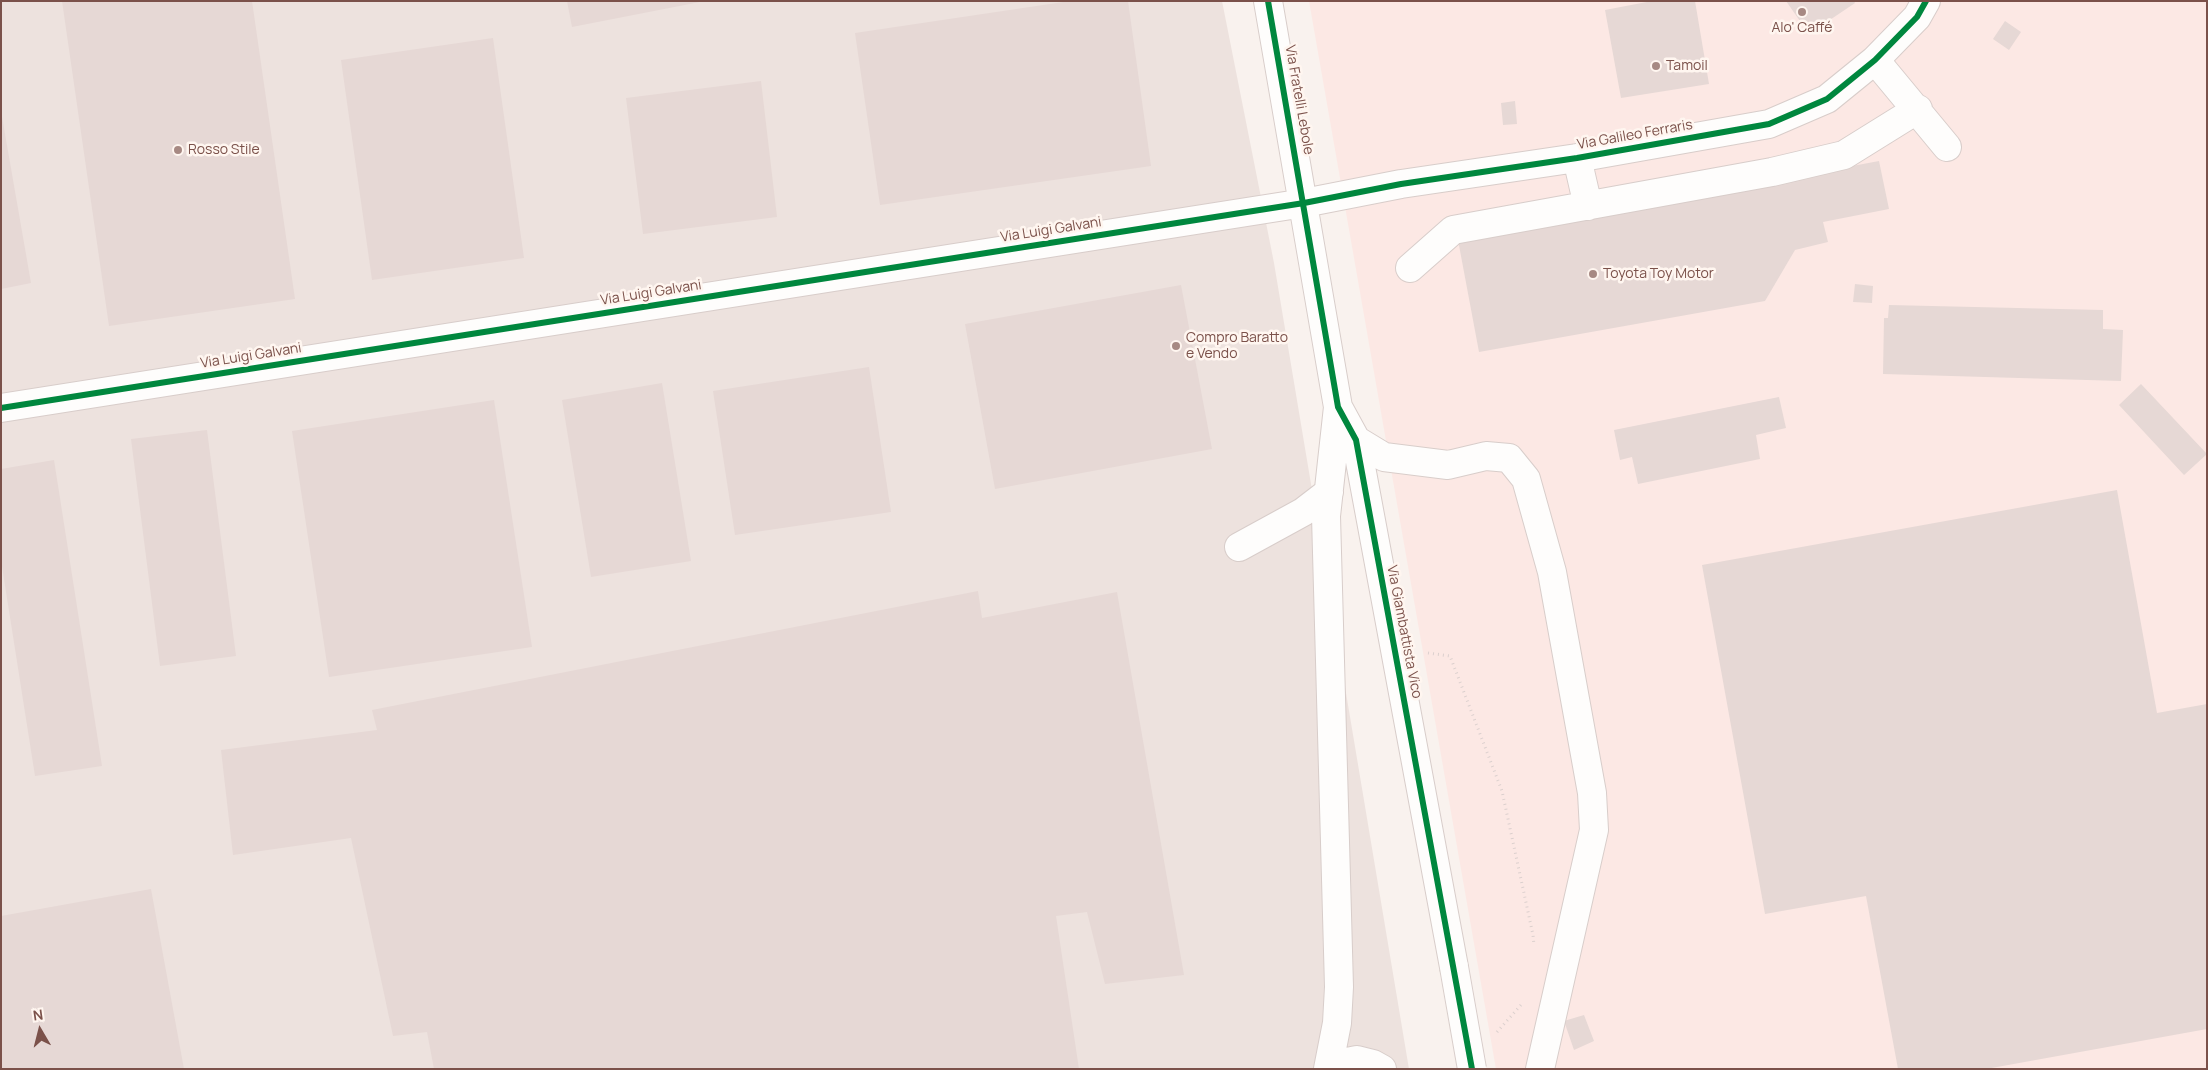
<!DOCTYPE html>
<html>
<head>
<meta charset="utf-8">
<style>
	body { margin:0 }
	#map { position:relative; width:2208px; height:1070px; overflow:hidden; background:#f9f2ee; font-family:Manrope,sans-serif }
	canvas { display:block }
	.frame { position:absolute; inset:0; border:2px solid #7b514a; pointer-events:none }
	.north { position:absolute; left:15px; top:1005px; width:50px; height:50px; -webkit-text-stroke:4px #fff6f0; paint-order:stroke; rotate:352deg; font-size:14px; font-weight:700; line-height:20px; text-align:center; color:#7b514a }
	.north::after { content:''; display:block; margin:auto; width:18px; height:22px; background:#7b514a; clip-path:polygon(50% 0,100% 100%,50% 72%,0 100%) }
</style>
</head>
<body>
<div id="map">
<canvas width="2208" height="1070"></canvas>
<div class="frame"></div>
<div class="north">N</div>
</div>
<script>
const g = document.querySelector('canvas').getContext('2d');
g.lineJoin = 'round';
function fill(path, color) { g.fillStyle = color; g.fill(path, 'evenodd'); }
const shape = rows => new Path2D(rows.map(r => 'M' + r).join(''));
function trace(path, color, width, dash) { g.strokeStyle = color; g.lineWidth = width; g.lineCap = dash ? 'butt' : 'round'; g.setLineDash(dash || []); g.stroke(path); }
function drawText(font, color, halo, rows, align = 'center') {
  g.font = font + ' Manrope,sans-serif'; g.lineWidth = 5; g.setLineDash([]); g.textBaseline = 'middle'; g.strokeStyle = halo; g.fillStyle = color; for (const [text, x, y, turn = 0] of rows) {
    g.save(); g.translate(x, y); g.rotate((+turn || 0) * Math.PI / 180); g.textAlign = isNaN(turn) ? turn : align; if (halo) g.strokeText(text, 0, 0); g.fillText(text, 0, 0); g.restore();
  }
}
fill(shape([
	[1309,1,2207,1,2207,1069,1496,1069]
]), '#fce8e4');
fill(shape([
	[1,1,1222,1,1274,263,1409,1069,1,1069]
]), '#ede2de');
fill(shape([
	[62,1,252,1,295,299,109,326],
	[567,1,700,1,700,2,572,27],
	[1070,1,1128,1,1151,166,880,205,855,33],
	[1652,1,1695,1,1709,84,1621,98,1605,10],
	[1786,1,1854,1,1855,3,1809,34],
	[2005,21,2021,32,2009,50,1993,39],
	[493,38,524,258,372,280,341,60],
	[761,81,777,217,643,234,626,98],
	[1515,101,1517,124,1503,125,1501,103],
	[1,111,31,283,1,289],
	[1879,161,1889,209,1823,222,1828,242,1795,250,1765,301,1479,352,1458,240],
	[1855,284,1873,286,1872,303,1853,302],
	[1181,285,1212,449,995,489,965,324],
	[1889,305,2103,310,2103,329,2123,330,2121,381,1883,374,1884,318,1888,318],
	[869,367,891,512,735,535,713,391],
	[662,383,691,561,591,577,562,400],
	[2141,384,2207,454,2184,475,2119,405],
	[1779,397,1786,428,1756,435,1760,459,1638,484,1632,457,1620,460,1614,430],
	[494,400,532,647,329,677,292,431],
	[207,430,236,656,160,666,131,439],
	[54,460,102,766,35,776,1,560,1,469],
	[2117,490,2157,713,2207,704,2207,1029,1986,1069,1898,1069,1866,896,1765,914,1702,565],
	[978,591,982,618,1117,592,1184,975,1105,984,1087,912,1056,916,1079,1069,434,1069,427,1032,393,1036,351,838,233,855,221,750,377,730,372,710],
	[151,889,184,1069,1,1069,1,916],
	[1584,1015,1594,1041,1574,1050,1564,1021]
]), '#e6d8d5');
const minor = shape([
	[1268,1,1338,407,1356,440,1454,967],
	[1875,60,1947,147],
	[1577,158,1588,206],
	[1410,268,1453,230,1772,172,1844,155,1918,109],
	[1,408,1304,203,1401,184,1577,158,1769,124,1827,99,1875,60,1917,17,1926,1],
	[1356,440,1384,457,1448,465,1486,456,1509,458,1526,479,1552,572,1592,793,1594,830,1540,1069],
	[1239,547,1303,512,1329,492],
	[1328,1069,1337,1023,1339,987,1326,516,1338,407],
	[1330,1069,1342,1063,1357,1060,1373,1064,1382,1069]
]);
trace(minor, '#d8cdca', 30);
trace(shape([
	[1428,653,1450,656,1502,791,1533,935,1534,945],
	[1497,1032,1521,1005]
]), '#dcd0ce', 3, [1, 4]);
trace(minor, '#fefdfc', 28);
const minorBridge = shape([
	[1454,967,1472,1069]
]);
trace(minorBridge, '#d8cdca', 30, []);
trace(minorBridge, '#fefdfc', 28);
trace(shape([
	[1268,1,1338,407,1356,440,1472,1069],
	[1,408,1304,203,1401,184,1577,158,1769,124,1827,99,1875,60,1917,17,1926,1]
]), '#00873e', 6);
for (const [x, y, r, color] of [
	[1802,12,5,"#a78983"],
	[1656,66,5,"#a78983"],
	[178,150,5,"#a78983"],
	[1593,274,5,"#a78983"],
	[1176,346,5,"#a78983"]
]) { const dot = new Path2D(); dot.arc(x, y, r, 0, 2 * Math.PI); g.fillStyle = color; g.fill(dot); trace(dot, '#fff6f0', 2); }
drawText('14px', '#7b514a', '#fff6f0', [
	["Alo' Caffé",1802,28,"center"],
	["Tamoil",1666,66],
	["Rosso Stile",188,150],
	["Toyota Toy Motor",1603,274],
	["Compro Baratto",1186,338],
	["e Vendo",1186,354]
], 'left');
drawText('14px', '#7b514a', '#fff6f0', [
	["Via Fratelli Lebole",1299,100,80],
	["Via Galileo Ferraris",1635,135,-10],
	["Via Luigi Galvani",1051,230,-9],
	["Via Luigi Galvani",651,293,-9],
	["Via Luigi Galvani",251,356,-9],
	["Via Giambattista Vico",1404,632,79]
]);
</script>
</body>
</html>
